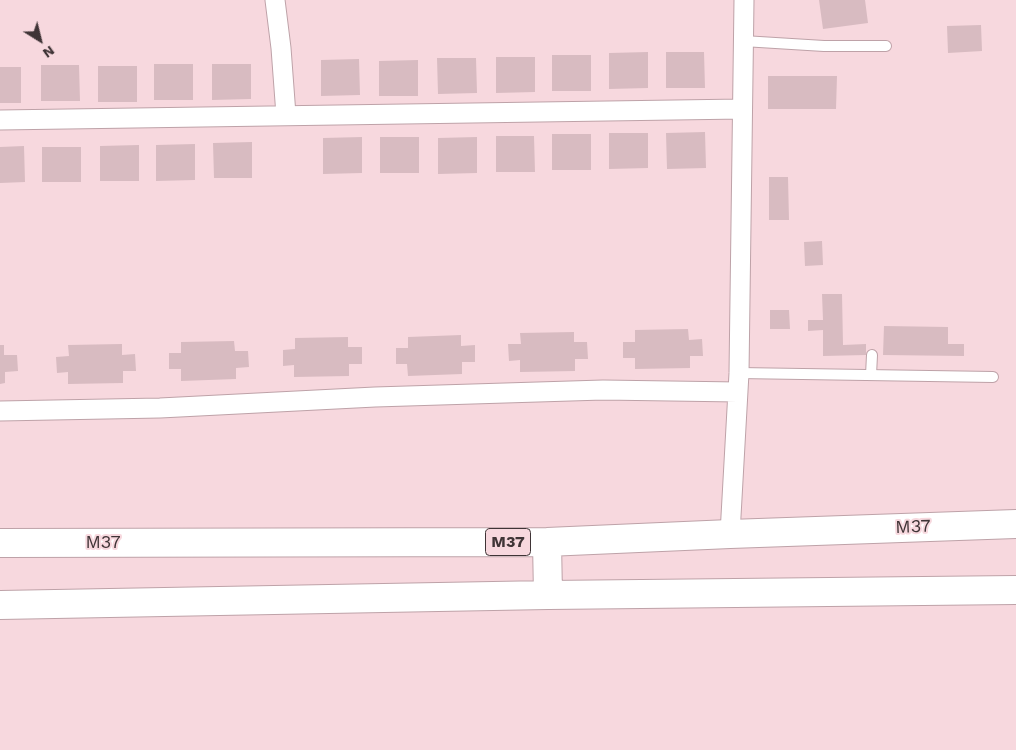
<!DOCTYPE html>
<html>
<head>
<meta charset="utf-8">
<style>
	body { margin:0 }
	#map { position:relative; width:1016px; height:750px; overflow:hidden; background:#f7d8de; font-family:"Work Sans",sans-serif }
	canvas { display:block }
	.north { position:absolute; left:15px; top:15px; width:50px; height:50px; -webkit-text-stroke:4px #f7d8de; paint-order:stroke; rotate:144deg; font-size:14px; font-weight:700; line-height:20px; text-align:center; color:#3f3436 }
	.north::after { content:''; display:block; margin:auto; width:18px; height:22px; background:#3f3436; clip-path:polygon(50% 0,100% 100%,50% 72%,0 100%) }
</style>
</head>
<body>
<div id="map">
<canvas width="1016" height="750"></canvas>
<div class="north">N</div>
</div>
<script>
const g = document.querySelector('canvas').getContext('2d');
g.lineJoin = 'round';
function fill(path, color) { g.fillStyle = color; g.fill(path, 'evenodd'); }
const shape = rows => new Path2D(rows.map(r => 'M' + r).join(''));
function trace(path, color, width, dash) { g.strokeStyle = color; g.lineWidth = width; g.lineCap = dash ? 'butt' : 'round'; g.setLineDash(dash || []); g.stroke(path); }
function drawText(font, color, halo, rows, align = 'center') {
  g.font = font + ' "Work Sans",sans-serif'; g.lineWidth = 4; g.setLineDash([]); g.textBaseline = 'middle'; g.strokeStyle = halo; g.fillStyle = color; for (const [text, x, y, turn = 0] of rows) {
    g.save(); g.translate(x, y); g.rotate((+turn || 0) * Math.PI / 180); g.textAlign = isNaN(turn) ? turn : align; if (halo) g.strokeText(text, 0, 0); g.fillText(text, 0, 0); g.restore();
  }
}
fill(shape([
	[819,0,865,0,868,23,823,29],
	[981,25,982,51,948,53,947,26],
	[648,52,648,88,609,89,609,53],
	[666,52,704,52,705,88,666,88],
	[552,55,591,55,591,91,552,91],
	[496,57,535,57,535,92,496,93],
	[437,58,476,58,477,93,438,94],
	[359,59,360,95,321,96,321,60],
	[418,60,418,96,379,96,379,61],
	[154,64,193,64,193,100,154,100],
	[212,64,251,64,251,99,212,100],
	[41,65,79,65,80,101,41,101],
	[98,66,137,66,137,102,98,102],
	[0,67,21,67,21,103,0,103],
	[768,76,837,76,836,109,768,109],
	[705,132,706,168,667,169,666,133],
	[609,133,648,133,648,168,609,169],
	[552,134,591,134,591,170,552,170],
	[496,136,534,136,535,172,496,172],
	[362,137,362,173,323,174,323,138],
	[380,137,419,137,419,173,380,173],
	[477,137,477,173,438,174,438,138],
	[252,142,252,178,214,178,213,143],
	[195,144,195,180,156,181,156,145],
	[139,145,139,181,100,181,100,146],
	[24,146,25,182,0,183,0,147],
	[42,147,81,147,81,182,42,182],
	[769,177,788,177,789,220,769,220],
	[822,241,823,265,805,266,804,242],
	[822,294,842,294,843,345,866,344,866,355,823,356,823,330,808,331,808,320,823,320],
	[770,310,789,310,790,329,770,329],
	[884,326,948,327,948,344,964,344,964,356,883,355],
	[688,329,689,340,702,339,703,356,690,356,690,368,635,369,635,358,623,358,623,342,635,342,635,330],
	[574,332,574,342,587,342,588,359,575,359,575,371,520,372,520,360,509,361,508,344,521,344,520,333],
	[461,335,461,346,475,345,475,362,462,362,462,374,408,376,407,364,396,364,396,348,408,348,408,337],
	[348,337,348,347,362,347,362,364,349,364,349,376,294,377,294,365,283,366,283,350,295,349,295,338],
	[234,341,235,351,248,351,249,367,236,368,236,379,181,381,181,369,169,369,169,353,181,353,181,342],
	[122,344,122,355,135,354,136,371,123,371,123,383,68,384,68,372,57,373,56,357,69,356,68,345],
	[0,345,4,345,4,355,17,355,18,371,5,372,5,383,0,384]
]), '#d8bbc1');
const service = shape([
	[743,41,824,46,886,46],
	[739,373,993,377],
	[871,375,872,355]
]);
const minor = shape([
	[275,0,281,48,286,115],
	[0,120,742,109],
	[0,411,160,408,375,397,603,390,738,392],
	[730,534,739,373,744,0]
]);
const trunk = shape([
	[547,542,548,595],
	[0,543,547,542,730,534,1016,524],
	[0,605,548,595,1016,590]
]);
trace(service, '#bea2a8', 12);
trace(minor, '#bea2a8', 21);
trace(trunk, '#bea2a8', 30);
trace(service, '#fff', 10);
trace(minor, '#fff', 19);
trace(trunk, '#fff', 28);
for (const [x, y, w] of [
	[508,542,45]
]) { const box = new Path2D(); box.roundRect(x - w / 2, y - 13.5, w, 27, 4); g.fillStyle = '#f7d8de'; g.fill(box); trace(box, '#3f3436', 1); }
drawText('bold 16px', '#3f3436', null, [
	["M37",508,542]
]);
drawText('18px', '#3f3436', '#f7d8de', [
	["M37",913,527,-2],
	["M37",103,543]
]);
</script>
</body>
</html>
